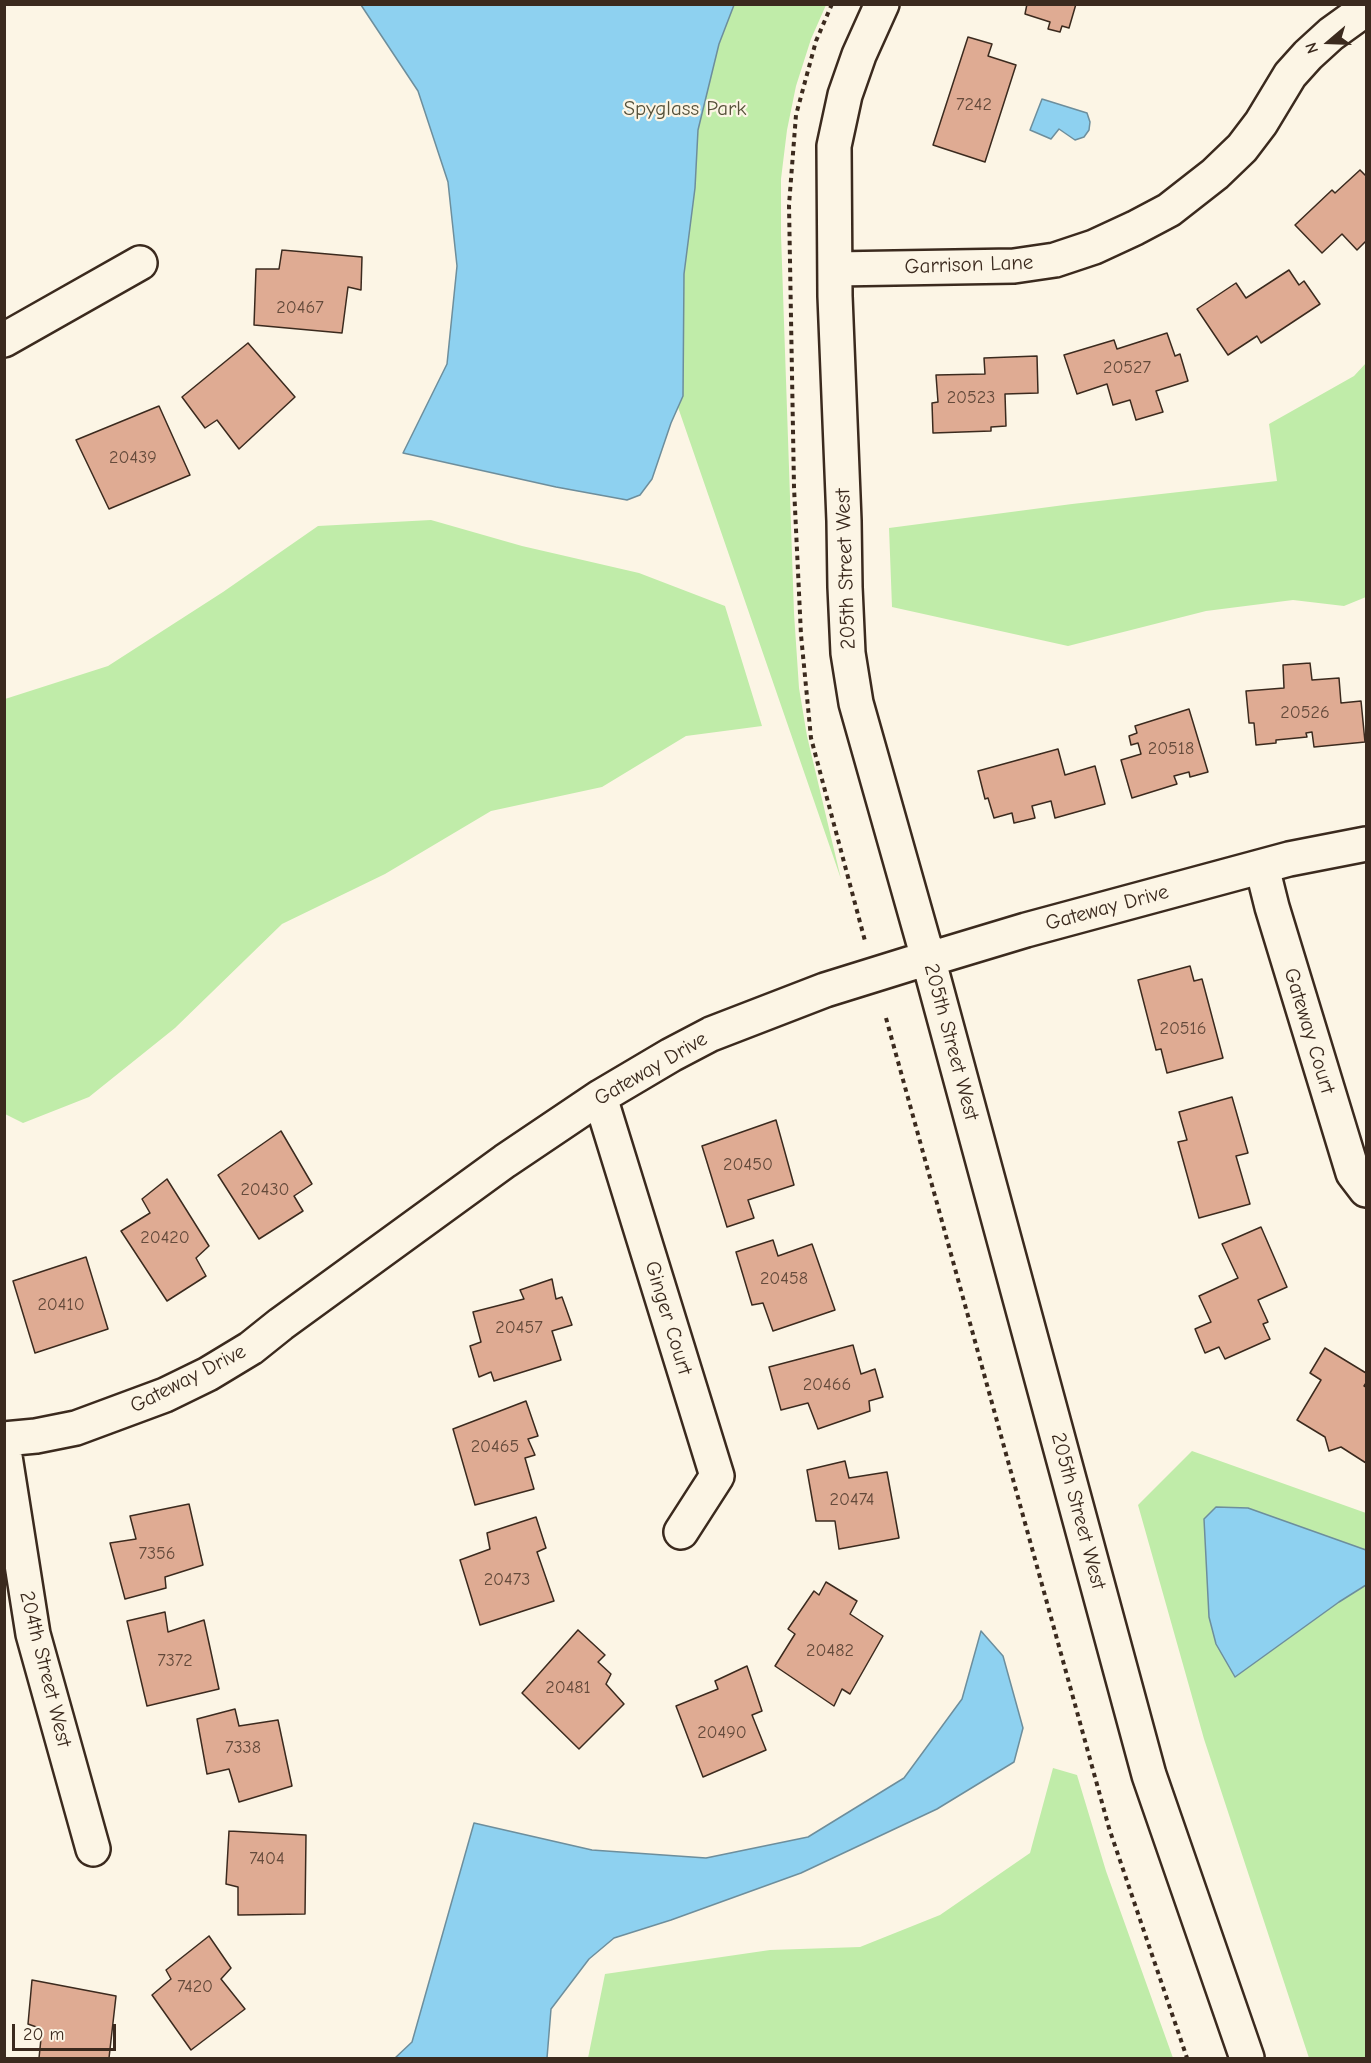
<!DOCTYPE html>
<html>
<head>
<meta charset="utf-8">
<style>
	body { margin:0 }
	#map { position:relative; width:1371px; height:2063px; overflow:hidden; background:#fcf5e5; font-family:"Comic Neue",sans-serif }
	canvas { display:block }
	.frame { position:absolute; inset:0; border:6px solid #3b2a1e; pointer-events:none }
	.north { position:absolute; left:1299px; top:12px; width:60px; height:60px; -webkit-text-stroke:4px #fcf5e5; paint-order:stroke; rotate:251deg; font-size:16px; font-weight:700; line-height:24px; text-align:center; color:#3b2a1e }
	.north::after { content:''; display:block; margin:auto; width:21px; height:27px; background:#3b2a1e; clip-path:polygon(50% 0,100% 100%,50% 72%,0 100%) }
	.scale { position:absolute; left:12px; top:2024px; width:104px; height:27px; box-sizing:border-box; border:3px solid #3b2a1e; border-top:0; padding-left:8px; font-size:18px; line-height:21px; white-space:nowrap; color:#3b2a1e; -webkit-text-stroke:4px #fcf5e5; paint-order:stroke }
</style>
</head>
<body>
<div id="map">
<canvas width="1371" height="2063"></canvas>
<div class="frame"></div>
<div class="north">N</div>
<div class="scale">20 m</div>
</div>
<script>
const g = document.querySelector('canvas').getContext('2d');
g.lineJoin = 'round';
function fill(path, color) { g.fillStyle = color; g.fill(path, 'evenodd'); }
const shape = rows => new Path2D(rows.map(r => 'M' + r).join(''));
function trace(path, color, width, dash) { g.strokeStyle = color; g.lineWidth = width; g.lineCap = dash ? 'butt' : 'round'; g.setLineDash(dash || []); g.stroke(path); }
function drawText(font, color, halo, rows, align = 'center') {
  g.font = font + ' "Comic Neue",sans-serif'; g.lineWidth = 4.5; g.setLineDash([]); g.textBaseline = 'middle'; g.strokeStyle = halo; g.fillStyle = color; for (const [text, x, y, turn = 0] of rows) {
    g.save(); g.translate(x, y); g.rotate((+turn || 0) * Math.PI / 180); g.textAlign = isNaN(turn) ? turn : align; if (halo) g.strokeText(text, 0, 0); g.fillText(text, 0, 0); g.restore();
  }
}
fill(shape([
	[539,5,826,5,811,39,796,86,787,130,781,179,781,235,794,613,799,688,807,736,841,879],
	[1366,363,1366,597,1344,606,1293,600,1206,611,1068,646,892,607,889,528,1072,504,1277,481,1269,424,1354,376],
	[431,520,522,546,639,573,725,606,762,726,686,736,602,787,491,811,385,874,282,924,175,1028,89,1097,23,1123,5,1114,5,699,108,666,223,592,318,526],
	[1192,1451,1366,1513,1366,1550,1248,1508,1216,1507,1204,1519,1209,1617,1235,1677,1339,1602,1366,1585,1366,2058,1309,2058,1204,1739,1138,1505],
	[1053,1768,1077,1775,1106,1871,1173,2058,588,2058,605,1974,770,1950,860,1947,940,1915,1030,1853]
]), '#c0eca9');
const water = shape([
	[361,5,734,5,719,44,698,130,695,188,684,274,683,396,671,423,652,479,640,495,627,500,556,487,403,453,447,364,457,266,448,182,418,91,361,5],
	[1042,99,1087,113,1090,122,1089,130,1084,137,1075,140,1059,129,1051,139,1030,130,1042,99],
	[1216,1507,1248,1508,1366,1550,1366,1585,1339,1602,1235,1677,1216,1644,1209,1617,1204,1519,1216,1507],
	[981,1631,1003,1656,1023,1728,1014,1762,937,1809,801,1873,671,1920,614,1938,589,1959,551,2009,547,2058,395,2058,412,2042,474,1823,592,1850,706,1858,808,1837,904,1778,962,1699,981,1631]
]);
fill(water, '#8ed1f0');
trace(water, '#6d8e9c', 1.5);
const building = shape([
	[1027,4,1076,4,1069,28,1062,26,1060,32,1048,29,1050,22,1025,14,1027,4],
	[968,37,992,44,988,56,1016,65,985,162,933,145,968,37],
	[1360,170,1366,176,1366,241,1357,250,1342,234,1322,253,1295,225,1332,190,1335,193,1360,170],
	[282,250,362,257,361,290,348,287,342,333,254,325,256,269,279,269,282,250],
	[1289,270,1299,285,1304,281,1320,304,1261,343,1257,336,1228,355,1197,309,1236,283,1246,298,1289,270],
	[1167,333,1175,356,1180,354,1188,381,1156,391,1163,412,1136,420,1130,400,1113,405,1107,384,1077,394,1064,355,1114,340,1117,349,1167,333],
	[248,343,295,397,239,449,217,420,205,428,182,397,248,343],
	[1037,356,1038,393,1005,394,1006,426,991,427,991,431,933,433,932,403,938,402,936,375,985,374,984,358,1037,356],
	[159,406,190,475,109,509,76,440,159,406],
	[1310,663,1312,680,1339,678,1341,703,1361,701,1365,742,1314,747,1312,732,1306,733,1307,737,1276,740,1276,743,1256,745,1254,723,1249,723,1246,691,1284,688,1283,665,1310,663],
	[1189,709,1208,772,1190,777,1189,772,1174,776,1177,784,1132,798,1121,760,1141,754,1138,743,1131,745,1129,736,1137,733,1135,726,1189,709],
	[1058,749,1065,775,1095,766,1105,804,1055,818,1051,801,1032,806,1035,818,1014,823,1012,813,994,818,988,798,985,799,978,771,1058,749],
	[1190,966,1194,981,1202,979,1223,1058,1167,1073,1161,1049,1156,1050,1138,980,1190,966],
	[1232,1097,1248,1153,1236,1156,1250,1204,1199,1218,1178,1142,1187,1140,1179,1112,1232,1097],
	[776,1120,794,1185,748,1200,754,1218,727,1227,702,1146,776,1120],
	[281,1131,312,1184,294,1196,303,1211,259,1239,218,1175,281,1131],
	[167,1179,209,1246,196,1258,206,1276,167,1301,121,1231,150,1213,142,1199,167,1179],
	[1261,1227,1287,1287,1258,1300,1268,1322,1263,1324,1270,1339,1225,1359,1219,1347,1205,1353,1195,1329,1211,1322,1199,1296,1238,1278,1222,1244,1261,1227],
	[773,1240,778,1256,812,1244,835,1310,773,1331,763,1303,752,1305,736,1252,773,1240],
	[86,1257,108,1329,35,1353,13,1281,86,1257],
	[552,1279,556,1299,562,1297,572,1325,552,1331,561,1360,494,1381,491,1372,479,1377,470,1346,481,1342,473,1312,524,1299,520,1290,552,1279],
	[853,1345,861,1374,875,1369,883,1397,869,1401,870,1411,818,1429,808,1403,781,1410,769,1367,853,1345],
	[1325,1348,1366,1373,1366,1383,1364,1386,1366,1387,1366,1463,1341,1447,1329,1451,1325,1437,1297,1420,1321,1380,1310,1373,1325,1348],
	[526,1401,538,1436,528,1439,535,1455,525,1458,534,1489,475,1505,453,1429,526,1401],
	[845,1461,849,1478,887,1472,899,1538,839,1549,835,1521,816,1521,807,1470,845,1461],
	[189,1504,203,1565,165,1577,166,1588,125,1599,110,1543,136,1539,130,1516,189,1504],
	[536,1517,546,1548,537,1552,554,1601,480,1625,460,1560,490,1549,487,1533,536,1517],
	[826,1582,857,1601,850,1614,883,1636,850,1694,842,1689,834,1706,775,1666,795,1634,788,1629,814,1591,819,1595,826,1582],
	[165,1612,168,1632,204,1620,219,1689,147,1706,127,1621,165,1612],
	[578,1630,605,1655,598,1662,611,1674,606,1684,624,1704,579,1749,522,1693,578,1630],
	[747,1666,762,1711,752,1715,766,1750,703,1777,676,1706,718,1689,715,1681,747,1666],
	[235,1709,239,1726,278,1720,292,1786,239,1802,229,1769,207,1774,197,1719,235,1709],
	[229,1831,306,1835,305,1914,238,1915,238,1887,226,1884,229,1831],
	[209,1936,231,1968,221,1979,245,2009,191,2050,152,1995,171,1979,166,1970,209,1936],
	[32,1980,116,1996,109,2058,39,2058,42,2029,28,2024,32,1980]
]);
fill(building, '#dfab93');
trace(building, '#3b2a1e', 1.5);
const street = shape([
	[882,4,859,55,845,95,834,146,835,296,844,521,845,587,848,653,856,703,928,958,1149,1775,1247,2058],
	[835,269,1014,266,1055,260,1094,247,1135,228,1169,210,1215,174,1242,148,1261,123,1290,75,1308,55,1331,34,1356,16,1366,11],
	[4,340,140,263],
	[1262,867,1272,907,1353,1173,1366,1190],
	[600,1097,717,1476,681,1532],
	[4,1439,36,1436,76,1428,165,1395,208,1374,251,1348,281,1324,505,1161,600,1097,671,1055,711,1034,825,990,928,958,943,955,1026,930,1289,859,1366,844],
	[4,1450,33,1634,93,1849]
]);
trace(street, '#3b2a1e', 38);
trace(shape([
	[832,4,816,41,796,115,789,205,794,487,801,635,811,738,865,941],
	[886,1018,1109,1828,1187,2058]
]), '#3b2a1e', 4, [4.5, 4.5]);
trace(street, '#fcf5e5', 33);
drawText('18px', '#644a3b', null, [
	["7242",974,105],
	["20467",300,308],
	["20527",1127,368],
	["20523",971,398],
	["20439",133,458],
	["20526",1305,713],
	["20518",1171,749],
	["20516",1183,1029],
	["20450",748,1165],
	["20430",265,1190],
	["20420",165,1238],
	["20458",784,1279],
	["20410",61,1305],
	["20457",519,1328],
	["20466",827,1385],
	["20465",495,1447],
	["20474",852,1500],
	["7356",157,1554],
	["20473",507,1580],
	["20482",830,1651],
	["7372",175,1661],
	["20481",568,1688],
	["20490",722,1733],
	["7338",243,1748],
	["7404",267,1859],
	["7420",195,1987]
]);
drawText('21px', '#56513a', '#fcf5e5', [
	["Spyglass Park",685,109]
]);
drawText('21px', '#3b2a1e', '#fcf5e5', [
	["Garrison Lane",969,265,-2],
	["205th Street West",846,569,-92],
	["Gateway Drive",1107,908,-15],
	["Gateway Court",1309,1031,73],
	["205th Street West",951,1042,75],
	["Gateway Drive",651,1069,-30],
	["Ginger Court",668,1318,73],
	["Gateway Drive",188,1379,-27],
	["205th Street West",1078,1511,75],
	["204th Street West",45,1669,76]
]);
</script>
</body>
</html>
